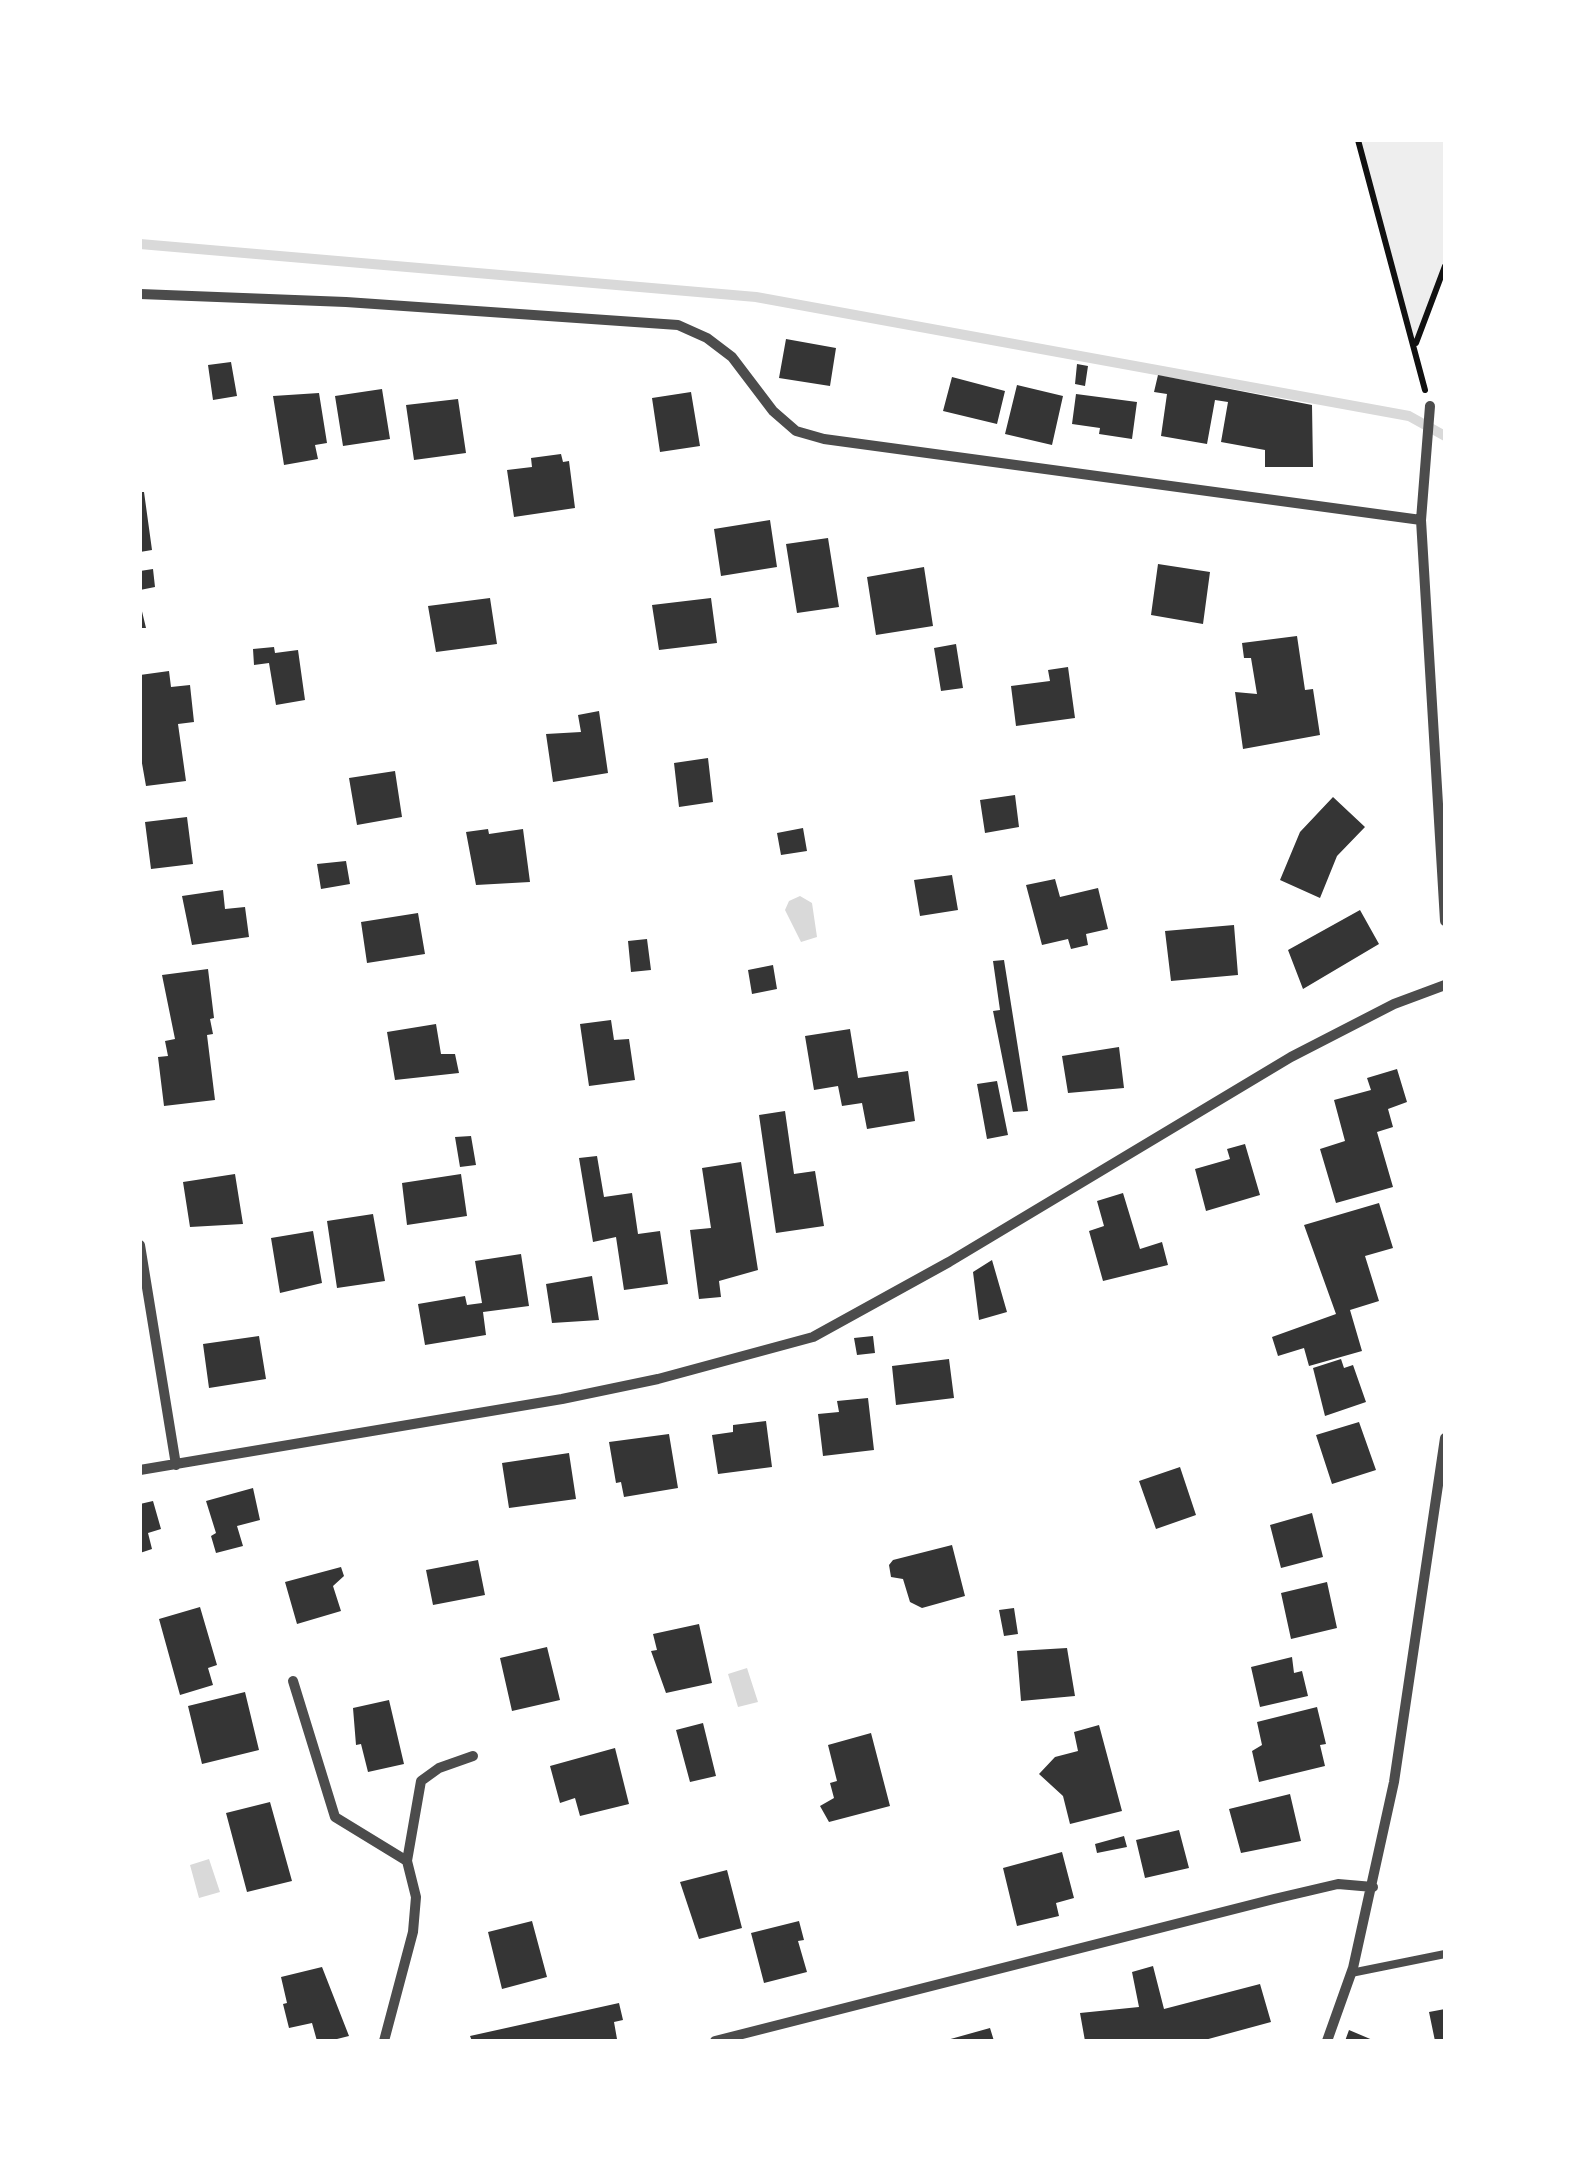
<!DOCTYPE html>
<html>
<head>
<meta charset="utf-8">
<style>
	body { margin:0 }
	#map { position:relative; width:1585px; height:2181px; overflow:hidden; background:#fff; font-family:Quicksand,sans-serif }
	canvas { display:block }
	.frame { position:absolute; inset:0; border:142px solid #fff; pointer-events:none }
</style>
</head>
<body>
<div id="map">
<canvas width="1585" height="2181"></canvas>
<div class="frame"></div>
</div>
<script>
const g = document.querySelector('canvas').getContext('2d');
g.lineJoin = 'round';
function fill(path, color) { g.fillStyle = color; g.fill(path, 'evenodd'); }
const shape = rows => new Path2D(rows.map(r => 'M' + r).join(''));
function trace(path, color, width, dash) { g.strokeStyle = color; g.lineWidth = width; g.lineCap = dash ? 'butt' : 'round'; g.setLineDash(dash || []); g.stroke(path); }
fill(shape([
	[1360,140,1445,140,1445,266,1416,345]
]), '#eee');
fill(shape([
	[800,896,812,903,817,937,801,942,785,910,789,901],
	[747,1668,758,1702,738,1707,728,1674],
	[209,1859,220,1892,199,1898,190,1865]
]), '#d9d9d9');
trace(shape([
	[140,244,756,297,1409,416,1445,436]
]), '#d9d9d9', 10);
fill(shape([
	[786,339,836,348,830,386,779,378],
	[231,362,237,396,213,400,208,365],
	[1077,364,1088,366,1085,386,1075,384],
	[1158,375,1312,405,1313,467,1265,467,1265,450,1221,442,1228,402,1215,400,1207,444,1161,436,1167,394,1154,392],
	[952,377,1005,391,997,424,943,411],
	[1017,385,1063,396,1052,445,1005,434],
	[382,389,390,439,343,446,335,396],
	[691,392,700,446,660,452,652,398],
	[319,393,327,443,315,445,318,459,284,465,273,396],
	[1076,394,1137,402,1132,439,1099,434,1100,428,1072,424],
	[458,399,466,453,414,460,406,405],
	[561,454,563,462,569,461,575,508,514,517,507,470,532,467,531,458],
	[140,492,144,492,152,550,140,552],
	[770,520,777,567,721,576,714,529],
	[828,538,839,607,797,613,786,544],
	[1158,564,1210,572,1203,624,1151,615],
	[924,567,933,626,876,635,867,577],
	[153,569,155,587,140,590,140,571],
	[490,598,497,644,436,652,428,606],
	[711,598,717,643,659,650,652,605],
	[140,603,146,628,140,628],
	[1297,636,1305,690,1313,689,1320,735,1243,749,1235,692,1257,694,1251,658,1244,658,1242,643],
	[956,644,963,688,941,691,934,648],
	[274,647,275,653,298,650,305,700,276,705,269,663,254,665,253,649],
	[1068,667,1075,718,1016,726,1011,686,1050,681,1048,670],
	[169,671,171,687,190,685,194,722,178,724,186,781,146,786,140,752,140,675],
	[599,711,608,773,553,782,546,734,581,732,578,715],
	[708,758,713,802,679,807,674,763],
	[395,771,402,817,357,825,349,778],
	[1015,795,1019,827,985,833,980,800],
	[1333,797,1365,827,1337,856,1320,898,1280,880,1300,832],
	[187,817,193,864,151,869,145,822],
	[803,828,807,851,781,855,777,833],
	[488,829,489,834,523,829,530,882,476,885,466,832],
	[346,861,350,884,321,889,317,864],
	[952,875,958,910,920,916,914,880],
	[1055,879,1060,897,1098,888,1108,929,1086,934,1088,945,1071,949,1068,939,1042,945,1026,885],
	[223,890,225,909,245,907,249,937,192,945,182,896],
	[1360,910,1379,944,1303,989,1288,950],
	[418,913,425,954,367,963,361,922],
	[1234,925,1238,975,1171,981,1165,931],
	[647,939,651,970,631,972,628,941],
	[1004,960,1028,1111,1013,1112,993,1011,1000,1010,993,961],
	[773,965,777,989,752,994,748,970],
	[208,969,214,1018,210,1019,213,1034,207,1035,215,1100,164,1106,158,1057,168,1056,165,1041,175,1039,162,975],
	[611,1020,614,1040,629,1039,635,1080,589,1086,580,1024],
	[436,1024,441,1054,455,1054,459,1073,395,1080,387,1032],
	[850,1029,858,1078,908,1071,915,1121,867,1129,862,1103,842,1106,838,1086,814,1090,805,1036],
	[1119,1047,1124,1088,1068,1093,1062,1056],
	[1397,1069,1407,1102,1388,1109,1393,1127,1377,1132,1393,1187,1336,1203,1320,1149,1345,1141,1334,1100,1371,1090,1367,1078],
	[997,1081,1008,1135,987,1139,977,1084],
	[785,1111,794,1174,815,1171,824,1226,776,1233,759,1115],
	[471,1136,476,1165,460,1167,455,1137],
	[1245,1144,1260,1195,1206,1211,1195,1169,1230,1159,1227,1149],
	[597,1156,604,1197,632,1193,638,1234,660,1231,668,1284,624,1290,616,1237,593,1242,579,1158],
	[741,1162,758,1270,719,1281,721,1297,699,1299,690,1230,711,1228,702,1168],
	[235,1174,243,1224,190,1227,183,1182],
	[461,1174,467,1216,407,1225,402,1183],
	[1123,1193,1140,1249,1162,1242,1168,1265,1103,1281,1089,1231,1104,1226,1097,1201],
	[1379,1203,1393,1248,1365,1256,1379,1301,1350,1310,1362,1351,1309,1366,1304,1348,1278,1356,1272,1337,1336,1314,1304,1225],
	[373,1214,385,1281,337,1288,327,1221],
	[313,1231,322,1283,280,1293,271,1238],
	[521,1254,529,1306,483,1312,486,1335,425,1345,418,1304,465,1296,467,1305,482,1303,475,1261],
	[992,1260,1007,1312,979,1320,973,1272],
	[592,1276,599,1320,552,1323,546,1284],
	[259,1336,266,1379,209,1388,203,1344],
	[873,1336,875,1353,857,1355,854,1338],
	[949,1359,954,1398,896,1405,892,1366],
	[1341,1359,1344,1368,1353,1365,1366,1402,1325,1416,1313,1368],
	[868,1398,874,1450,823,1456,818,1414,839,1412,837,1401],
	[766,1421,772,1467,718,1474,712,1435,733,1432,733,1425],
	[1359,1422,1376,1470,1332,1484,1316,1435],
	[669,1434,678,1488,624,1497,621,1482,616,1483,609,1442],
	[569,1453,576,1499,509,1508,502,1463],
	[1180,1467,1196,1515,1156,1529,1139,1481],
	[253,1488,260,1520,237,1526,243,1546,216,1553,211,1536,216,1533,206,1501],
	[153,1501,161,1529,148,1533,152,1549,140,1553,140,1504],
	[1312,1513,1323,1557,1281,1568,1270,1525],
	[952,1545,965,1596,922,1608,910,1602,903,1579,891,1577,889,1565,893,1560],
	[478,1560,485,1595,433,1605,426,1570],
	[341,1567,344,1576,333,1586,341,1611,297,1624,285,1582],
	[1327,1582,1337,1628,1291,1639,1281,1593],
	[200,1607,217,1665,208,1668,213,1685,180,1695,159,1619],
	[1014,1608,1018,1634,1004,1636,999,1610],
	[699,1624,712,1683,666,1693,651,1651,657,1650,653,1634],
	[547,1647,560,1700,512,1711,500,1658],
	[1067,1648,1075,1696,1021,1701,1017,1651],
	[1292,1657,1294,1673,1302,1671,1308,1696,1260,1707,1251,1667],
	[245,1692,259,1750,202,1764,188,1706],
	[389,1700,404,1764,368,1772,361,1744,356,1745,353,1708],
	[1317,1707,1326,1744,1320,1745,1325,1766,1259,1782,1252,1751,1262,1745,1257,1722],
	[703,1723,716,1776,690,1782,676,1730],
	[1099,1725,1122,1811,1070,1824,1063,1796,1039,1774,1055,1757,1078,1751,1074,1732],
	[871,1733,890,1806,829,1822,820,1806,834,1798,830,1783,837,1781,828,1745],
	[615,1748,629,1804,580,1816,575,1798,560,1803,550,1766],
	[1290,1794,1301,1841,1241,1853,1229,1809],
	[270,1802,292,1881,247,1892,226,1813],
	[1179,1830,1189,1868,1145,1878,1136,1840],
	[1124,1836,1127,1847,1097,1853,1095,1844],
	[1062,1852,1074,1898,1056,1903,1059,1916,1017,1926,1003,1868],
	[727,1870,742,1928,699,1939,680,1882],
	[532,1921,547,1977,502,1989,488,1932],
	[799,1921,804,1940,798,1941,807,1972,764,1983,751,1933],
	[1153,1966,1164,2009,1260,1984,1271,2022,1201,2041,1085,2041,1080,2013,1139,2007,1132,1972],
	[322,1967,349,2036,329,2041,317,2041,312,2023,289,2028,283,2004,287,2003,281,1977],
	[619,2003,623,2020,614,2022,617,2039,472,2041,470,2036],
	[1445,2009,1445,2041,1435,2041,1429,2012],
	[990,2028,994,2041,948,2041,947,2040],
	[1349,2030,1375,2041,1345,2041]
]), '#353535');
trace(shape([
	[1358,140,1425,390],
	[1416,343,1445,266]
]), '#111', 6);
trace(shape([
	[1351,1973,1445,1954]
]), '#4c4c4c', 8);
trace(shape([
	[140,294,346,302,678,325,707,338,732,357,773,411,796,431,824,439,1421,520],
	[1430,406,1421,520,1445,921],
	[140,1245,176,1465],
	[140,1470,562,1399,658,1379,813,1337,949,1262,1291,1057,1394,1004,1445,985],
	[293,1681,335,1817,407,1861,416,1897,413,1932,384,2041],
	[407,1861,421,1781,439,1768,473,1756],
	[715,2041,1274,1899,1338,1884,1373,1887],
	[1327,2041,1353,1968,1394,1782,1445,1438]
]), '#4c4c4c', 10);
</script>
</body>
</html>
